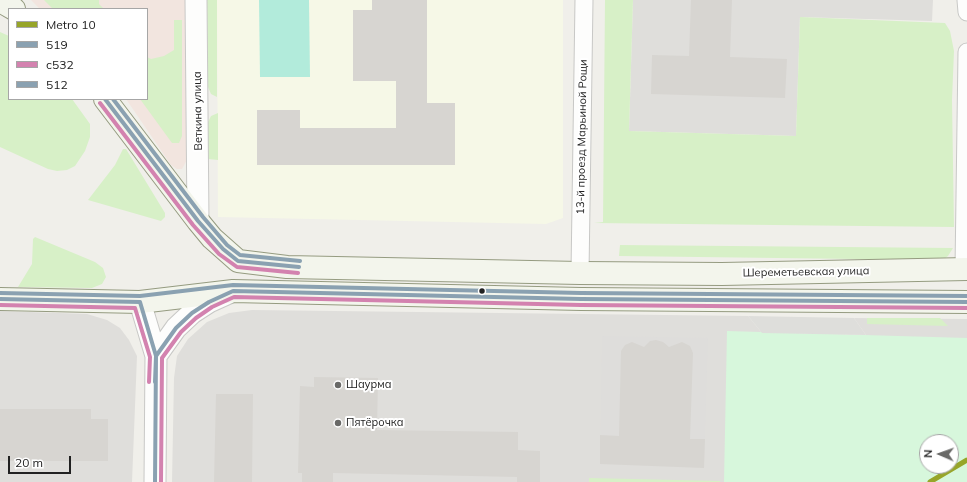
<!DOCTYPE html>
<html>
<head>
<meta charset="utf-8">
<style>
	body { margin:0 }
	#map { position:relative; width:967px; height:482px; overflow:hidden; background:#f0efea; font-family:Mulish,sans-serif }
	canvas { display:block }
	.legend { position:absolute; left:8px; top:8px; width:140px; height:92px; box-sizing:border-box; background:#fff; border:1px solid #a6a6a6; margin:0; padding:5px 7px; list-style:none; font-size:12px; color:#212121 }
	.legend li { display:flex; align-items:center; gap:8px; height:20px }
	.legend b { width:20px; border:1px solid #a6a6a6 }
	.north { position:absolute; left:919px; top:434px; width:40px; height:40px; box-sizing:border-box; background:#fff; border:1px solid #a6a6a6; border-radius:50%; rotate:272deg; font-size:11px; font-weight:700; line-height:16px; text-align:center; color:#212121 }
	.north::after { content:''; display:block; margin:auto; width:14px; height:18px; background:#696967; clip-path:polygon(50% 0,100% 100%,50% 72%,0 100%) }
	.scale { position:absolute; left:8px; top:456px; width:63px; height:18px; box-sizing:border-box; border:2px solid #212121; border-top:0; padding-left:5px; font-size:12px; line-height:14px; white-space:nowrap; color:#212121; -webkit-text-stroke:3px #fff; paint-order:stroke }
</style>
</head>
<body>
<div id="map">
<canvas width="967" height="482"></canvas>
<ul class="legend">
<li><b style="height:5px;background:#97a529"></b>Metro 10</li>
<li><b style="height:5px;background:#8aa1b1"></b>519</li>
<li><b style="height:5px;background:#d382af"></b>с532</li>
<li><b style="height:5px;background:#8aa1b1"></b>512</li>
</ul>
<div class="north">N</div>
<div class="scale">20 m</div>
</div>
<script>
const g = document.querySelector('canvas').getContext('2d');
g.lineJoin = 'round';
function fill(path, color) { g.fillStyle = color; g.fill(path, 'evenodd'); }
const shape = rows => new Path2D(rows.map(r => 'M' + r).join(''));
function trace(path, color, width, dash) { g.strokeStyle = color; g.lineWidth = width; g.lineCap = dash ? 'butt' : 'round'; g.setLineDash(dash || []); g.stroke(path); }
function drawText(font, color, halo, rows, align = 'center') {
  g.font = font + ' Mulish,sans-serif'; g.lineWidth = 4; g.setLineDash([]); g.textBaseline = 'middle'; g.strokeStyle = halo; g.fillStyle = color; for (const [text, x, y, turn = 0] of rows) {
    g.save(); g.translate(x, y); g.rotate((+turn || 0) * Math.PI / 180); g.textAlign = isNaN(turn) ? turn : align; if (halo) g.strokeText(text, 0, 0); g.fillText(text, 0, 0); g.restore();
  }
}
fill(shape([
	[633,0,933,0,932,21,800,17,796,136,629,131],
	[252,310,748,316,762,333,866,335,854,318,967,319,967,482,172,482,174,378,177,356,188,339,207,322,229,313],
	[927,442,951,442,951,466,927,466],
	[0,311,87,314,107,320,120,328,129,340,137,356,132,482,0,482]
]), '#dfdedb');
fill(shape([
	[31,0,185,0,187,160,182,169,177,169,171,165,126,99,147,99,147,9,40,9]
]), '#f2e5df');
fill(shape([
	[217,0,563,0,563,218,546,224,218,217]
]), '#f6f8e7');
fill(shape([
	[602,336,708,338,704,468,600,464]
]), '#dedddb');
fill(shape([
	[44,0,99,0,99,4,104,9,53,9],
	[207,0,217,0,217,97,211,94,208,87],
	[605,0,633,0,629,131,796,136,800,17,945,23,950,31,954,51,952,100,954,227,594,223,603,222],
	[174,20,182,20,182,136,179,143,172,143,140,99,147,99,147,57,151,59,164,56,174,50],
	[0,32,9,36,9,99,72,99,90,124,90,137,85,151,75,166,67,170,57,171,48,169,0,147],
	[218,113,218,160,208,159,208,122,211,116],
	[123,149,126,149,165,213,165,217,161,221,88,200,115,165],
	[35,237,95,262,103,268,106,277,102,284,92,288,18,287,32,264,33,239],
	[620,245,953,248,948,256,944,259,936,260,619,256],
	[867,318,940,318,948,326,867,324],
	[589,478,720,481,720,482,589,482]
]), '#d7f0c7');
fill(shape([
	[727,331,967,338,967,482,724,482],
	[927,442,951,442,951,466,927,466]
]), '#d7f7dc');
fill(shape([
	[259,0,309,0,310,77,260,77]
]), '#b2ebdb');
fill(shape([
	[748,316,854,318,866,335,762,333]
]), '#dededb');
fill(shape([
	[372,0,427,0,427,103,455,103,455,165,257,165,257,110,300,110,300,128,396,128,396,81,353,81,353,10,372,10],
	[691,0,732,0,730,57,787,59,785,98,651,94,652,55,689,56],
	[656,340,663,342,669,347,682,342,690,346,693,353,690,439,705,439,704,468,600,464,600,435,619,436,621,351,625,345,632,342,644,347,650,341],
	[314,377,378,378,377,430,518,432,518,450,540,451,540,482,517,482,517,477,333,473,333,482,302,482,302,473,298,473,300,386,314,387],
	[216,394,253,394,252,482,214,482],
	[0,409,91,409,91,419,108,419,108,461,0,461]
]), '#d7d5d1');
const minor = shape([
	[966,0,967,12],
	[964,269,967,52],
	[580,273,584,0]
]);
const tertiary = shape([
	[196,0,198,221],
	[140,302,156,356,155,482],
	[156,356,176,328,192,313,209,302,229,293]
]);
const secondary = shape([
	[0,1,14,9],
	[105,99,198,221,212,238,238,261,287,267,580,273,722,274,967,269],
	[0,299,140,302,233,291,581,299,967,302]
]);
trace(minor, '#c8c8c6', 19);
trace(tertiary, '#c8c8c6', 23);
trace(secondary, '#959b80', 24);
trace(minor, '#fdfdfc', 17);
trace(tertiary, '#fdfdfc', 21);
trace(secondary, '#f3f5ec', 22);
trace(shape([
	[105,99,198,221,223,249,238,261,299,267],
	[0,299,140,302,156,356,155,382],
	[155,482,156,356,176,328,192,313,209,302,233,291,581,299,967,302]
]), '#8aa1b1', 4);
trace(shape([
	[100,103,193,225,219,254,237,267,298,273],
	[0,305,135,308,150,357,149,382],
	[161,482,162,358,181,332,196,318,212,307,234,297,581,305,967,308]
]), '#d382af', 4);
trace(shape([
	[113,99,203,217,227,245,240,255,300,261],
	[0,293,140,296,233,285,581,293,967,296]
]), '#8aa1b1', 4);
trace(shape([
	[930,482,967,460]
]), '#97a529', 5);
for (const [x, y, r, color] of [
	[482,291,3.5,"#212121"],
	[338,385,4,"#696967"],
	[338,423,4,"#696967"]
]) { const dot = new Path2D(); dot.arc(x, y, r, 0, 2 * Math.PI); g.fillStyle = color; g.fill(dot); trace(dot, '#fff', 1.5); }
drawText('11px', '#212121', '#fff', [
	["Веткина улица",198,111,-91],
	["13-й проезд Марьиной Рощи",582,137,-89],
	["Шереметьевская улица",806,272,-1]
]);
drawText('11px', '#212121', '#fff', [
	["Шаурма",346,385],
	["Пятёрочка",346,423]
], 'left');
</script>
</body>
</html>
